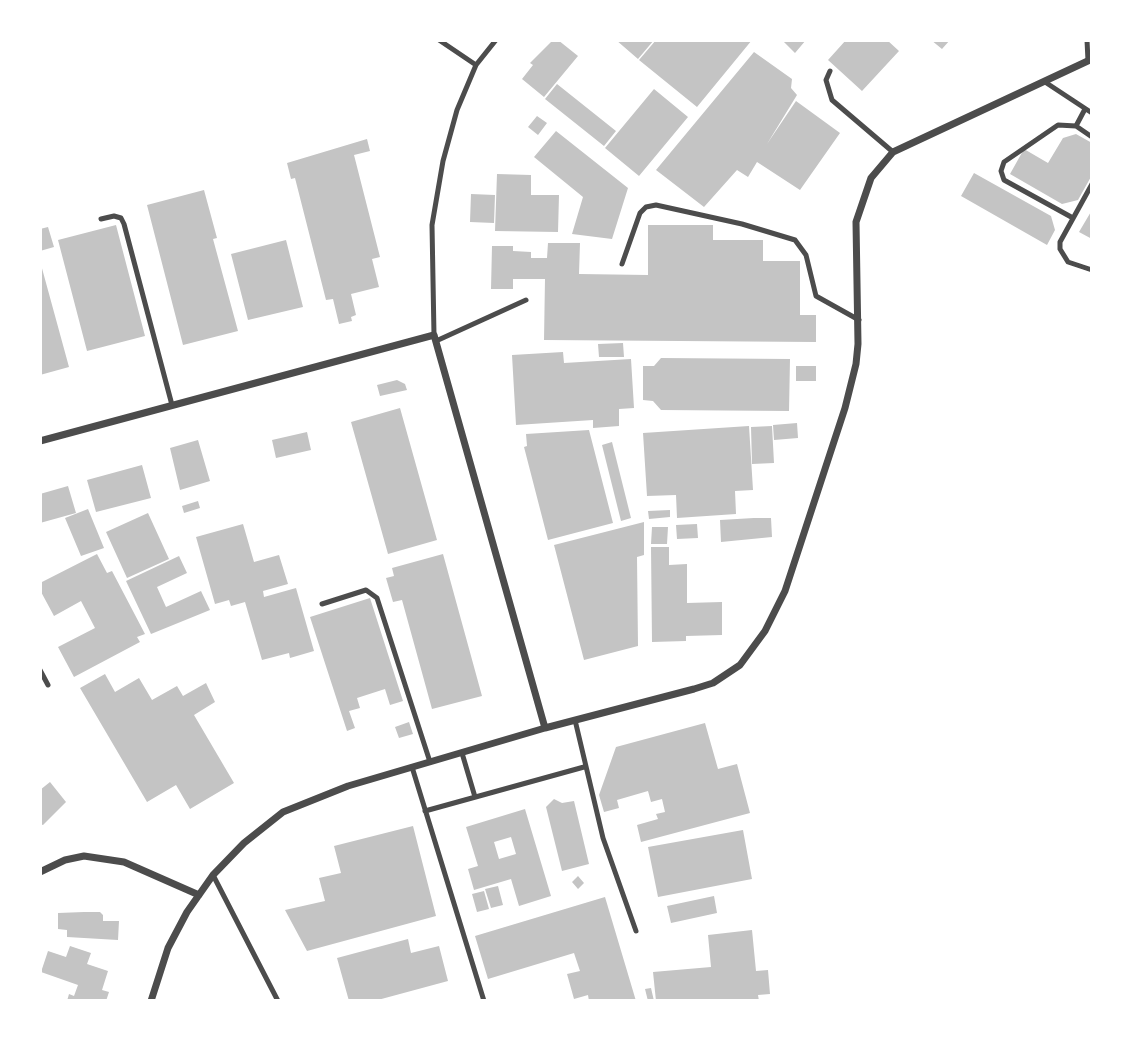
<!DOCTYPE html>
<html>
<head>
<meta charset="utf-8">
<style>
	body { margin:0 }
	#map { position:relative; width:1132px; height:1041px; overflow:hidden; background:#fff; font-family:Rubik,sans-serif }
	canvas { display:block }
	.frame { position:absolute; inset:0; border:42px solid #fff; pointer-events:none }
</style>
</head>
<body>
<div id="map">
<canvas width="1132" height="1041"></canvas>
<div class="frame"></div>
</div>
<script>
const g = document.querySelector('canvas').getContext('2d');
g.lineJoin = 'round';
function fill(path, color) { g.fillStyle = color; g.fill(path, 'evenodd'); }
const shape = rows => new Path2D(rows.map(r => 'M' + r).join(''));
function trace(path, color, width, dash) { g.strokeStyle = color; g.lineWidth = width; g.lineCap = dash ? 'butt' : 'round'; g.setLineDash(dash || []); g.stroke(path); }
fill(shape([
	[553,40,558,40,578,56,544,97,522,79,533,65,530,63],
	[616,40,654,40,638,59],
	[656,40,752,40,697,107,639,60],
	[782,40,806,40,795,53],
	[846,40,887,40,899,51,862,91,828,60],
	[931,40,950,40,942,49],
	[754,52,792,79,791,88,797,95,767,144,796,101,840,133,800,190,757,162,748,177,737,170,704,207,656,170],
	[557,84,616,131,604,146,545,99],
	[654,89,688,117,639,176,605,148],
	[537,116,547,123,538,135,528,127],
	[556,131,628,188,612,239,572,234,583,197,534,157],
	[1076,134,1092,143,1092,175,1078,200,1062,204,1010,174,1024,149,1048,163,1063,138],
	[367,139,370,151,354,155,380,257,372,259,379,287,351,294,356,315,351,317,352,321,339,324,333,299,326,300,295,178,291,179,287,163],
	[974,173,1051,216,1055,230,1047,245,961,196],
	[497,174,531,175,531,195,559,195,558,232,495,231],
	[204,190,217,238,213,239,238,331,183,345,147,205],
	[471,194,495,195,494,223,470,222],
	[1092,210,1092,239,1079,232],
	[116,225,145,336,87,351,58,240],
	[648,225,713,225,713,240,763,240,763,261,800,261,800,315,816,315,816,342,544,340,545,279,513,279,513,289,491,289,492,246,513,246,513,251,531,252,531,258,547,258,548,243,580,243,579,274,648,275],
	[48,227,54,247,40,251,40,229],
	[286,240,303,307,248,320,231,254],
	[40,261,69,367,40,375],
	[623,343,624,357,599,357,598,344],
	[563,352,564,363,631,359,634,408,619,409,619,426,593,428,593,420,516,425,512,355],
	[661,358,790,359,789,411,661,410,653,401,643,400,643,366,654,366],
	[796,366,816,366,816,381,796,381],
	[397,380,405,384,407,390,380,396,377,385],
	[400,408,437,540,388,554,351,422],
	[797,423,798,438,774,440,773,425],
	[749,426,753,490,735,491,736,514,677,518,676,495,647,496,643,433],
	[772,426,774,463,752,464,751,427],
	[589,430,613,523,548,540,524,447,527,446,526,434],
	[307,432,311,450,276,458,272,440],
	[198,440,210,481,180,490,170,448],
	[612,442,631,518,621,521,602,445],
	[142,465,151,498,96,512,87,480],
	[68,486,76,513,40,523,40,494],
	[198,501,200,508,184,513,182,506],
	[88,509,104,548,81,556,65,518],
	[670,510,670,517,649,519,648,511],
	[148,513,169,559,127,578,106,532],
	[754,518,771,518,772,537,721,542,720,520],
	[644,522,644,555,637,557,638,646,584,660,554,545],
	[243,524,254,562,279,555,288,584,263,591,264,597,296,588,314,651,290,658,289,653,262,660,245,602,231,606,229,600,215,604,196,537],
	[697,524,698,538,677,539,676,525],
	[652,527,668,527,667,544,651,544],
	[651,547,669,547,669,565,687,564,687,603,722,602,722,635,686,636,686,641,652,642],
	[97,554,107,573,112,571,145,634,137,637,140,642,74,677,58,647,95,628,81,601,54,616,40,590,40,583],
	[443,554,482,696,432,709,402,600,393,602,386,578,394,576,392,568],
	[179,556,187,573,157,587,166,607,201,591,210,610,151,634,126,581],
	[370,598,403,701,390,705,385,689,357,698,360,708,349,711,355,728,347,731,310,617],
	[105,674,115,692,139,678,152,700,177,686,183,696,206,683,215,702,194,715,234,783,190,809,176,785,147,802,80,688],
	[409,722,413,734,399,738,395,727],
	[705,723,718,769,737,764,750,813,641,842,637,825,658,819,656,814,665,812,662,799,651,802,648,791,617,800,619,808,604,812,599,795,616,747],
	[50,782,66,802,43,825,40,824,40,790],
	[554,799,562,803,574,801,589,864,562,871,546,807],
	[525,809,551,896,519,906,511,879,474,890,468,869,478,866,466,827],
	[511,837,516,854,499,859,494,842],
	[413,826,436,916,307,951,285,910,325,901,319,878,341,873,334,846],
	[743,830,752,879,658,897,648,847],
	[578,876,584,883,578,889,572,882],
	[498,886,503,905,491,908,485,889],
	[484,891,489,909,477,912,472,894],
	[714,896,717,913,671,923,667,906],
	[605,897,636,1001,589,1001,588,995,574,999,567,974,580,971,574,953,488,979,475,936],
	[84,912,100,912,103,915,103,921,119,921,118,940,67,937,67,930,58,929,58,913],
	[752,930,756,971,768,970,770,994,758,995,759,1001,656,1001,653,972,711,967,708,935],
	[408,939,411,953,439,946,448,981,374,1001,349,1001,337,958],
	[70,946,91,953,87,964,108,971,102,990,109,992,106,1001,67,1001,69,994,74,996,78,985,41,972,48,951,66,957],
	[651,988,654,1001,648,1001,645,989]
]), '#c4c4c4');
trace(shape([
	[439,40,476,65],
	[1087,40,1088,61],
	[830,71,826,80,832,100,893,152],
	[1045,82,1092,113],
	[1076,126,1085,109],
	[1092,184,1060,242,1060,249,1068,262,1092,270],
	[1073,218,1004,180,1001,171,1004,162,1058,125,1076,126,1092,137],
	[101,219,114,216,121,218,124,224,172,405],
	[622,264,640,213,646,207,656,205,742,224,795,240,806,255,816,296,859,320],
	[434,335,432,225,443,161,457,110,476,65,496,40],
	[436,341,526,300],
	[322,604,366,590,377,598,430,762],
	[40,670,48,685],
	[575,720,603,838,636,931],
	[462,753,475,797],
	[412,767,484,1001],
	[425,811,584,767],
	[213,875,278,1001]
]), '#4c4c4c', 5);
trace(shape([
	[40,441,434,335,545,728],
	[40,872,65,860,84,856,124,862,199,895],
	[151,1001,168,948,187,912,213,875,244,843,283,812,348,786,545,728,694,689,713,683,740,665,765,631,785,591,845,408,856,364,858,344,856,222,871,178,893,152,1092,59]
]), '#4c4c4c', 7);
</script>
</body>
</html>
